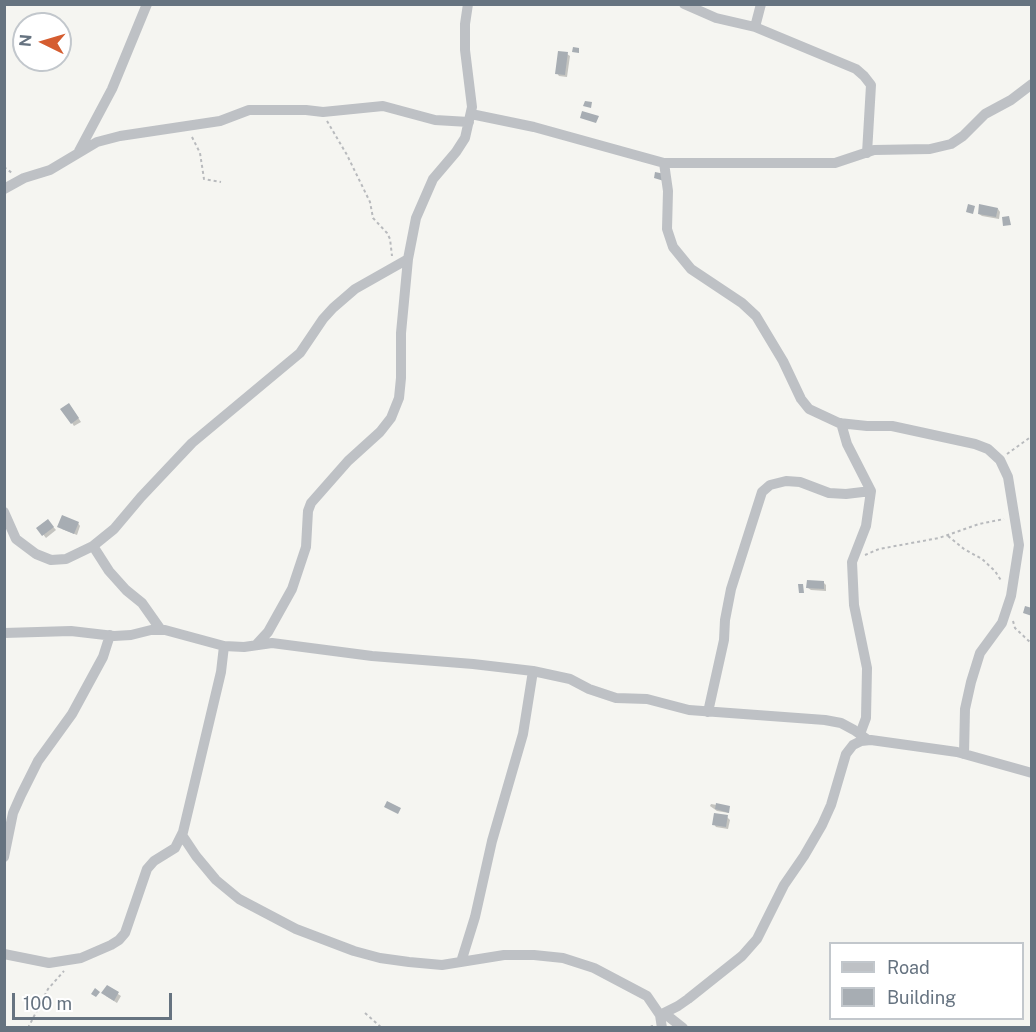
<!DOCTYPE html>
<html>
<head>
<meta charset="utf-8">
<style>
	body { margin:0 }
	#map { position:relative; width:1036px; height:1032px; overflow:hidden; background:#f5f5f1; font-family:"Public Sans",sans-serif }
	canvas { display:block }
	.frame { position:absolute; inset:0; border:6px solid #667380; pointer-events:none }
	.legend { position:absolute; left:829px; top:942px; width:195px; height:78px; box-sizing:border-box; background:#fff; border:2px solid #c2c7cc; margin:0; padding:8px 10px; list-style:none; font-size:18px; color:#667380 }
	.legend li { display:flex; align-items:center; gap:12px; height:30px }
	.legend b { width:30px; border:2px solid #c2c7cc }
	.north { position:absolute; left:12px; top:12px; width:60px; height:60px; box-sizing:border-box; background:#fff; border:2px solid #c2c7cc; border-radius:50%; rotate:275deg; font-size:16px; font-weight:700; line-height:24px; text-align:center; color:#667380 }
	.north::after { content:''; display:block; margin:auto; width:21px; height:27px; background:#d55d30; clip-path:polygon(50% 0,100% 100%,50% 72%,0 100%) }
	.scale { position:absolute; left:12px; top:993px; width:160px; height:27px; box-sizing:border-box; border:3px solid #667380; border-top:0; padding-left:8px; font-size:18px; line-height:21px; white-space:nowrap; color:#667380; -webkit-text-stroke:4px #fff; paint-order:stroke }
</style>
</head>
<body>
<div id="map">
<canvas width="1036" height="1032"></canvas>
<div class="frame"></div>
<ul class="legend">
<li><b style="height:8px;background:#bec1c5"></b>Road</li>
<li><b style="height:16px;background:#a7adb3"></b>Building</li>
</ul>
<div class="north">N</div>
<div class="scale">100 m</div>
</div>
<script>
const g = document.querySelector('canvas').getContext('2d');
g.lineJoin = 'round';
function fill(path, color) { g.fillStyle = color; g.fill(path, 'evenodd'); }
const shape = rows => new Path2D(rows.map(r => 'M' + r).join(''));
function trace(path, color, width, dash) { g.strokeStyle = color; g.lineWidth = width; g.lineCap = dash ? 'butt' : 'round'; g.setLineDash(dash || []); g.stroke(path); }
fill(shape([
	[567,54,570,56,567,77,559,76,557,73],
	[998,209,1000,212,999,219,982,216,979,214],
	[71,407,81,422,74,426,72,423],
	[48,521,56,530,46,538,38,528],
	[78,523,80,526,77,535,62,529],
	[824,583,826,585,826,591,811,590,808,588],
	[711,804,729,807,729,813,717,811,710,806],
	[727,817,730,820,728,829,716,827,714,824],
	[107,987,121,996,117,1003,106,996]
]), '#0003');
fill(shape([
	[573,47,579,48,579,53,572,52],
	[558,51,568,52,565,75,555,74],
	[585,101,592,102,591,108,583,106],
	[582,111,599,116,596,123,580,118],
	[655,172,665,174,664,181,654,178],
	[968,204,975,206,973,214,966,212],
	[979,204,998,208,996,217,978,214],
	[1009,216,1011,225,1003,226,1002,217],
	[69,403,79,418,71,424,60,409],
	[62,515,79,522,74,534,57,527],
	[48,519,54,527,42,536,36,528],
	[807,580,824,581,824,589,806,588],
	[798,584,803,584,804,593,799,593],
	[1025,606,1032,608,1032,616,1023,613],
	[387,801,401,808,398,814,384,807],
	[716,803,730,806,729,813,715,809],
	[714,813,728,815,726,827,712,825],
	[107,985,119,992,114,1001,101,993],
	[95,988,100,992,96,997,91,994]
]), '#a7adb3');
trace(shape([
	[327,121,347,155,370,202,373,218,387,233,390,239,392,256],
	[192,137,200,153,204,179,221,182],
	[4,167,12,173],
	[1007,454,1032,436],
	[948,536,964,549,982,559,995,571,1002,582],
	[865,555,879,549,939,538,979,524,1004,519],
	[1013,621,1015,628,1032,644],
	[365,1013,382,1028],
	[28,1028,48,989,64,971],
	[645,1028,653,1026]
]), '#b8babd', 2, [3, 3]);
trace(shape([
	[684,4,716,18,755,27,856,69,864,76,871,85,867,153],
	[755,27,761,4],
	[471,114,534,127,664,163,835,163,874,150,930,149,951,144,963,136,985,114,1011,100,1032,84],
	[79,151,112,89,147,4],
	[664,163,668,191,667,229,673,247,691,269,742,303,756,316,783,361,801,399,809,409,839,423,867,426,892,426,975,444,988,449,1000,460,1008,477,1019,545,1011,596,1002,623,980,653,971,682,965,709,964,754],
	[4,189,24,178,50,170,97,142,120,136,220,121,249,110,306,110,323,112,383,106,435,120,469,122],
	[841,423,847,444,871,491,866,526,852,562,854,605,867,668,866,718,860,734],
	[4,512,16,539,36,554,51,560,66,559,93,546,114,529,141,497,192,443,300,353,323,319,333,308,355,289,408,259],
	[93,546,109,571,126,590,142,603,161,630],
	[4,633,71,631,114,636,131,635,151,630,165,630,224,646,244,647,272,643,372,656,473,664,533,671,570,679,589,689,616,698,647,699,689,710,825,720,841,723,854,730,868,740],
	[256,645,268,632,292,589,306,547,308,511,311,503,348,461,380,432,391,418,399,398,401,378,401,333,408,259,416,218,433,179,456,152,465,138,472,107,465,50,465,24,468,4],
	[708,712,724,640,725,620,731,589,762,492,770,485,786,481,800,482,829,493,846,494,871,491],
	[182,835,196,856,216,880,239,899,296,929,354,951,380,958,409,962,442,965,504,955,534,955,563,958,594,968,647,996,660,1015,662,1028],
	[4,857,13,813,21,795,38,761,72,714,103,657,110,635],
	[4,954,49,963,81,958,111,945,119,940,125,933,147,869,154,861,175,848,183,832,221,672,224,646],
	[461,962,475,917,492,841,523,734,533,671],
	[664,1013,683,1028],
	[660,1015,678,1006,688,999,742,956,757,939,784,885,804,856,822,825,831,805,846,754,853,745,861,741,871,740,957,752,1032,773]
]), '#bec1c5', 10);
</script>
</body>
</html>
